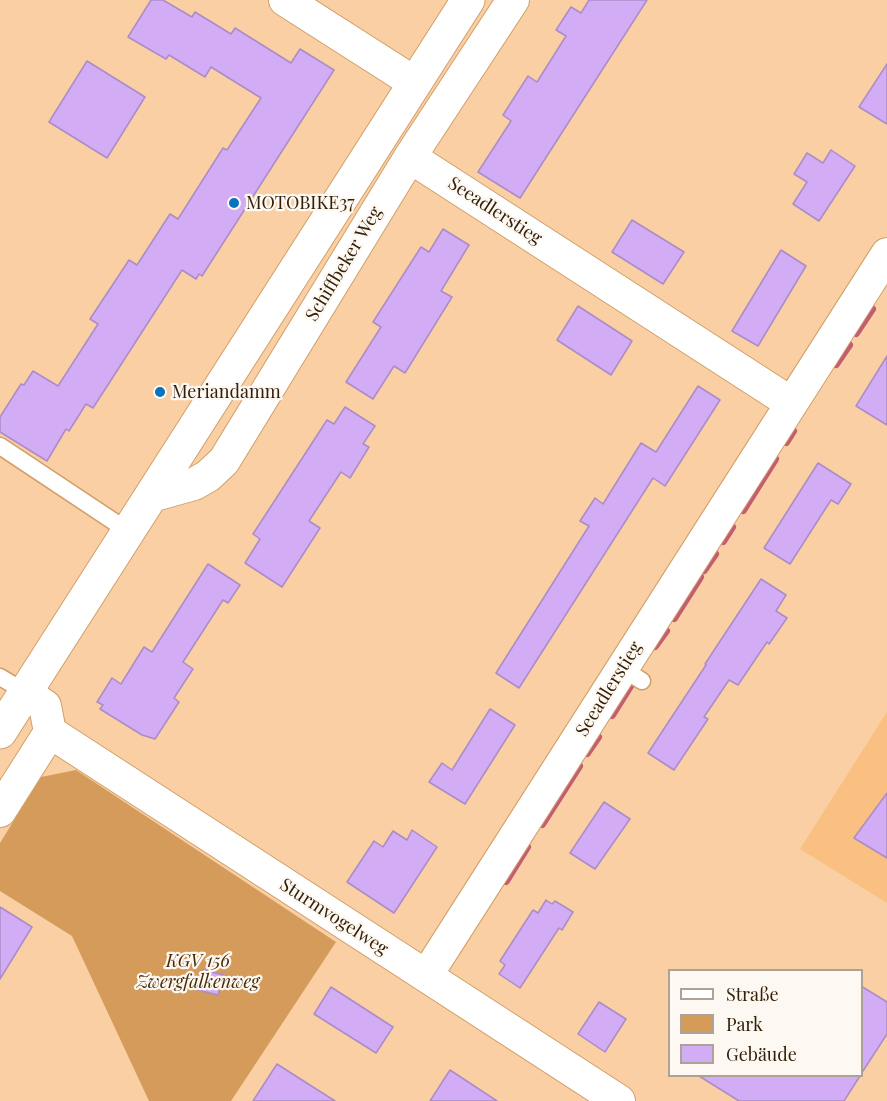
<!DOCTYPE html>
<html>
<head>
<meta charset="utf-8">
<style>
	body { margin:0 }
	#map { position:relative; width:887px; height:1101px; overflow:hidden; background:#f9cfa3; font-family:"Playfair Display",serif }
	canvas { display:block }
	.legend { position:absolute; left:668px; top:969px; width:195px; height:108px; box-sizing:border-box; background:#fdf8f2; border:2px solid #ada295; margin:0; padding:8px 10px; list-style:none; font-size:18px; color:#342009 }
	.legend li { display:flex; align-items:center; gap:12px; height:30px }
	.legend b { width:30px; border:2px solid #ada295 }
</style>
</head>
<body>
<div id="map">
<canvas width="887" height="1101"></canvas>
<ul class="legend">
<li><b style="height:8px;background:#fff"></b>Straße</li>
<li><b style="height:16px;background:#d49b5b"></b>Park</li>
<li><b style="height:16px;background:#d2acf4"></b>Gebäude</li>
</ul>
</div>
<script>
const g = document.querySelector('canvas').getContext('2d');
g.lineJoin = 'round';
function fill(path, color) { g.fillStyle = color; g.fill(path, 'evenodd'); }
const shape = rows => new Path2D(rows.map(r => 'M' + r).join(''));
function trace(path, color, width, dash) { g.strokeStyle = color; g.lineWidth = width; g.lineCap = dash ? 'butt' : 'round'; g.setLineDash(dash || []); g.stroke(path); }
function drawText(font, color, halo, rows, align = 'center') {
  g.font = font + ' "Playfair Display",serif'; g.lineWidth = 4.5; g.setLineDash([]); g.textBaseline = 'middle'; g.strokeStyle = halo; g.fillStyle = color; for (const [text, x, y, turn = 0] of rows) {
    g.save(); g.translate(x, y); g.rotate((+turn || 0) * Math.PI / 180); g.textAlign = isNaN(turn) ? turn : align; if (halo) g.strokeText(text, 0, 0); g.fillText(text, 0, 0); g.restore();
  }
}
fill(shape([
	[887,712,887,903,800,849]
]), '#f9c081');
fill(shape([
	[76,770,336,942,231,1101,149,1101,72,936,0,891,0,843,41,777]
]), '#d49b5b');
trace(shape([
	[856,333,872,309],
	[836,364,849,345],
	[786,442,793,431],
	[743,510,775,459],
	[723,541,732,527],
	[704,570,715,554],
	[674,618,700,577],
	[655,646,666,631],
	[612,715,632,683],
	[587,753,598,737],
	[542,824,579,766],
	[506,881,527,847]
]), '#c35c72', 8);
const building = shape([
	[151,0,163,0,192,17,195,12,231,34,235,28,291,63,300,49,334,70,202,276,199,274,196,279,182,270,93,408,86,404,69,431,66,429,47,461,0,432,0,417,21,384,24,385,33,371,58,386,98,324,90,319,129,260,137,265,170,214,178,219,223,148,227,150,261,98,211,67,205,77,169,55,166,59,128,37,151,0],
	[589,0,647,0,520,198,478,172,511,121,503,115,528,76,537,82,566,36,556,30,571,7,581,13,589,0],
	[87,61,145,97,107,158,49,122,87,61],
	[887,64,887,124,859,107,887,64],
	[831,150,855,166,819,221,793,204,807,182,794,174,807,153,823,163,831,150],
	[632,220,684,252,663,284,612,252,632,220],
	[443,229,469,245,441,291,452,297,405,373,394,366,373,399,346,382,381,327,373,322,421,247,429,252,443,229],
	[781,250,806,266,758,346,732,331,781,250],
	[578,306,632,341,611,375,557,340,578,306],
	[887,356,887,425,856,406,887,356],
	[698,386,720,400,665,486,653,478,519,688,496,673,589,526,580,521,595,498,603,504,641,443,656,452,698,386],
	[345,407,375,426,363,444,369,447,350,478,341,472,309,521,320,528,282,587,245,563,260,539,253,534,327,420,334,424,345,407],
	[818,463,851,484,838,504,831,500,790,564,764,548,818,463],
	[208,564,240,585,228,603,223,600,183,662,193,669,174,698,179,702,155,739,142,735,100,709,103,705,97,702,112,678,121,684,144,647,152,652,208,564],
	[761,579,786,595,776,611,787,618,769,644,767,642,738,685,729,680,704,717,708,719,674,770,648,753,706,665,705,664,761,579],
	[490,709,515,725,465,804,429,782,442,763,452,770,490,709],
	[887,793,887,858,854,838,887,793],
	[604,802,630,819,595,869,570,853,604,802],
	[412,830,437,847,394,913,347,882,374,841,383,847,393,831,407,840,412,830],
	[546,900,552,904,555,901,573,912,562,930,559,928,520,988,499,974,505,965,500,961,533,910,538,913,546,900],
	[0,907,32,927,0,979,0,907],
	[203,970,224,975,218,995,198,990,203,970],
	[861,986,887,1002,887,1034,861,1074,861,986],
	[331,987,393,1027,376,1053,314,1014,331,987],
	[599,1002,626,1019,605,1052,578,1034,599,1002],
	[277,1064,302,1080,335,1101,253,1101,277,1064],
	[450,1070,497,1101,430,1101,450,1070],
	[699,1076,860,1076,844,1101,739,1101,699,1076]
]);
fill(building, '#d2acf4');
trace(building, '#ab8cc7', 1.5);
const service = shape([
	[0,446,128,531],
	[622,668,642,681],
	[0,677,25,692]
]);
const minor = shape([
	[285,0,415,83],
	[410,157,791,403],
	[151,496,194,484,208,476,224,461,410,157,513,0],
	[50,732,619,1101],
	[0,811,50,732,45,706,25,692],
	[426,976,887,254]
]);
const secondary = shape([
	[0,732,468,0]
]);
trace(service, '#d19f69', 19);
trace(minor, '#d19f69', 34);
trace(secondary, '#d19f69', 35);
trace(service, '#fff', 16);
trace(minor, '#fff', 32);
trace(secondary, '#fff', 33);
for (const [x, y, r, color] of [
	[234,203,6,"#0872bd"],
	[160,392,6,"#0872bd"]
]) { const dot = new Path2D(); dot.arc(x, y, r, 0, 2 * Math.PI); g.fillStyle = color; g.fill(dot); trace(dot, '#fdf8f2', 2); }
drawText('18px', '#342009', '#fdf8f2', [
	["MOTOBIKE37",246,203],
	["Meriandamm",172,392]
], 'left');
drawText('18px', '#342009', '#fdf8f2', [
	["Seeadlerstieg",495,211,33],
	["Schiffbeker Weg",344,264,-59],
	["Seeadlerstieg",609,689,-58],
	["Sturmvogelweg",334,917,33]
]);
drawText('italic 18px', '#482b05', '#fdf8f2', [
	["KGV 156",198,961],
	["Zwergfalkenweg",198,982]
]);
</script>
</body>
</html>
